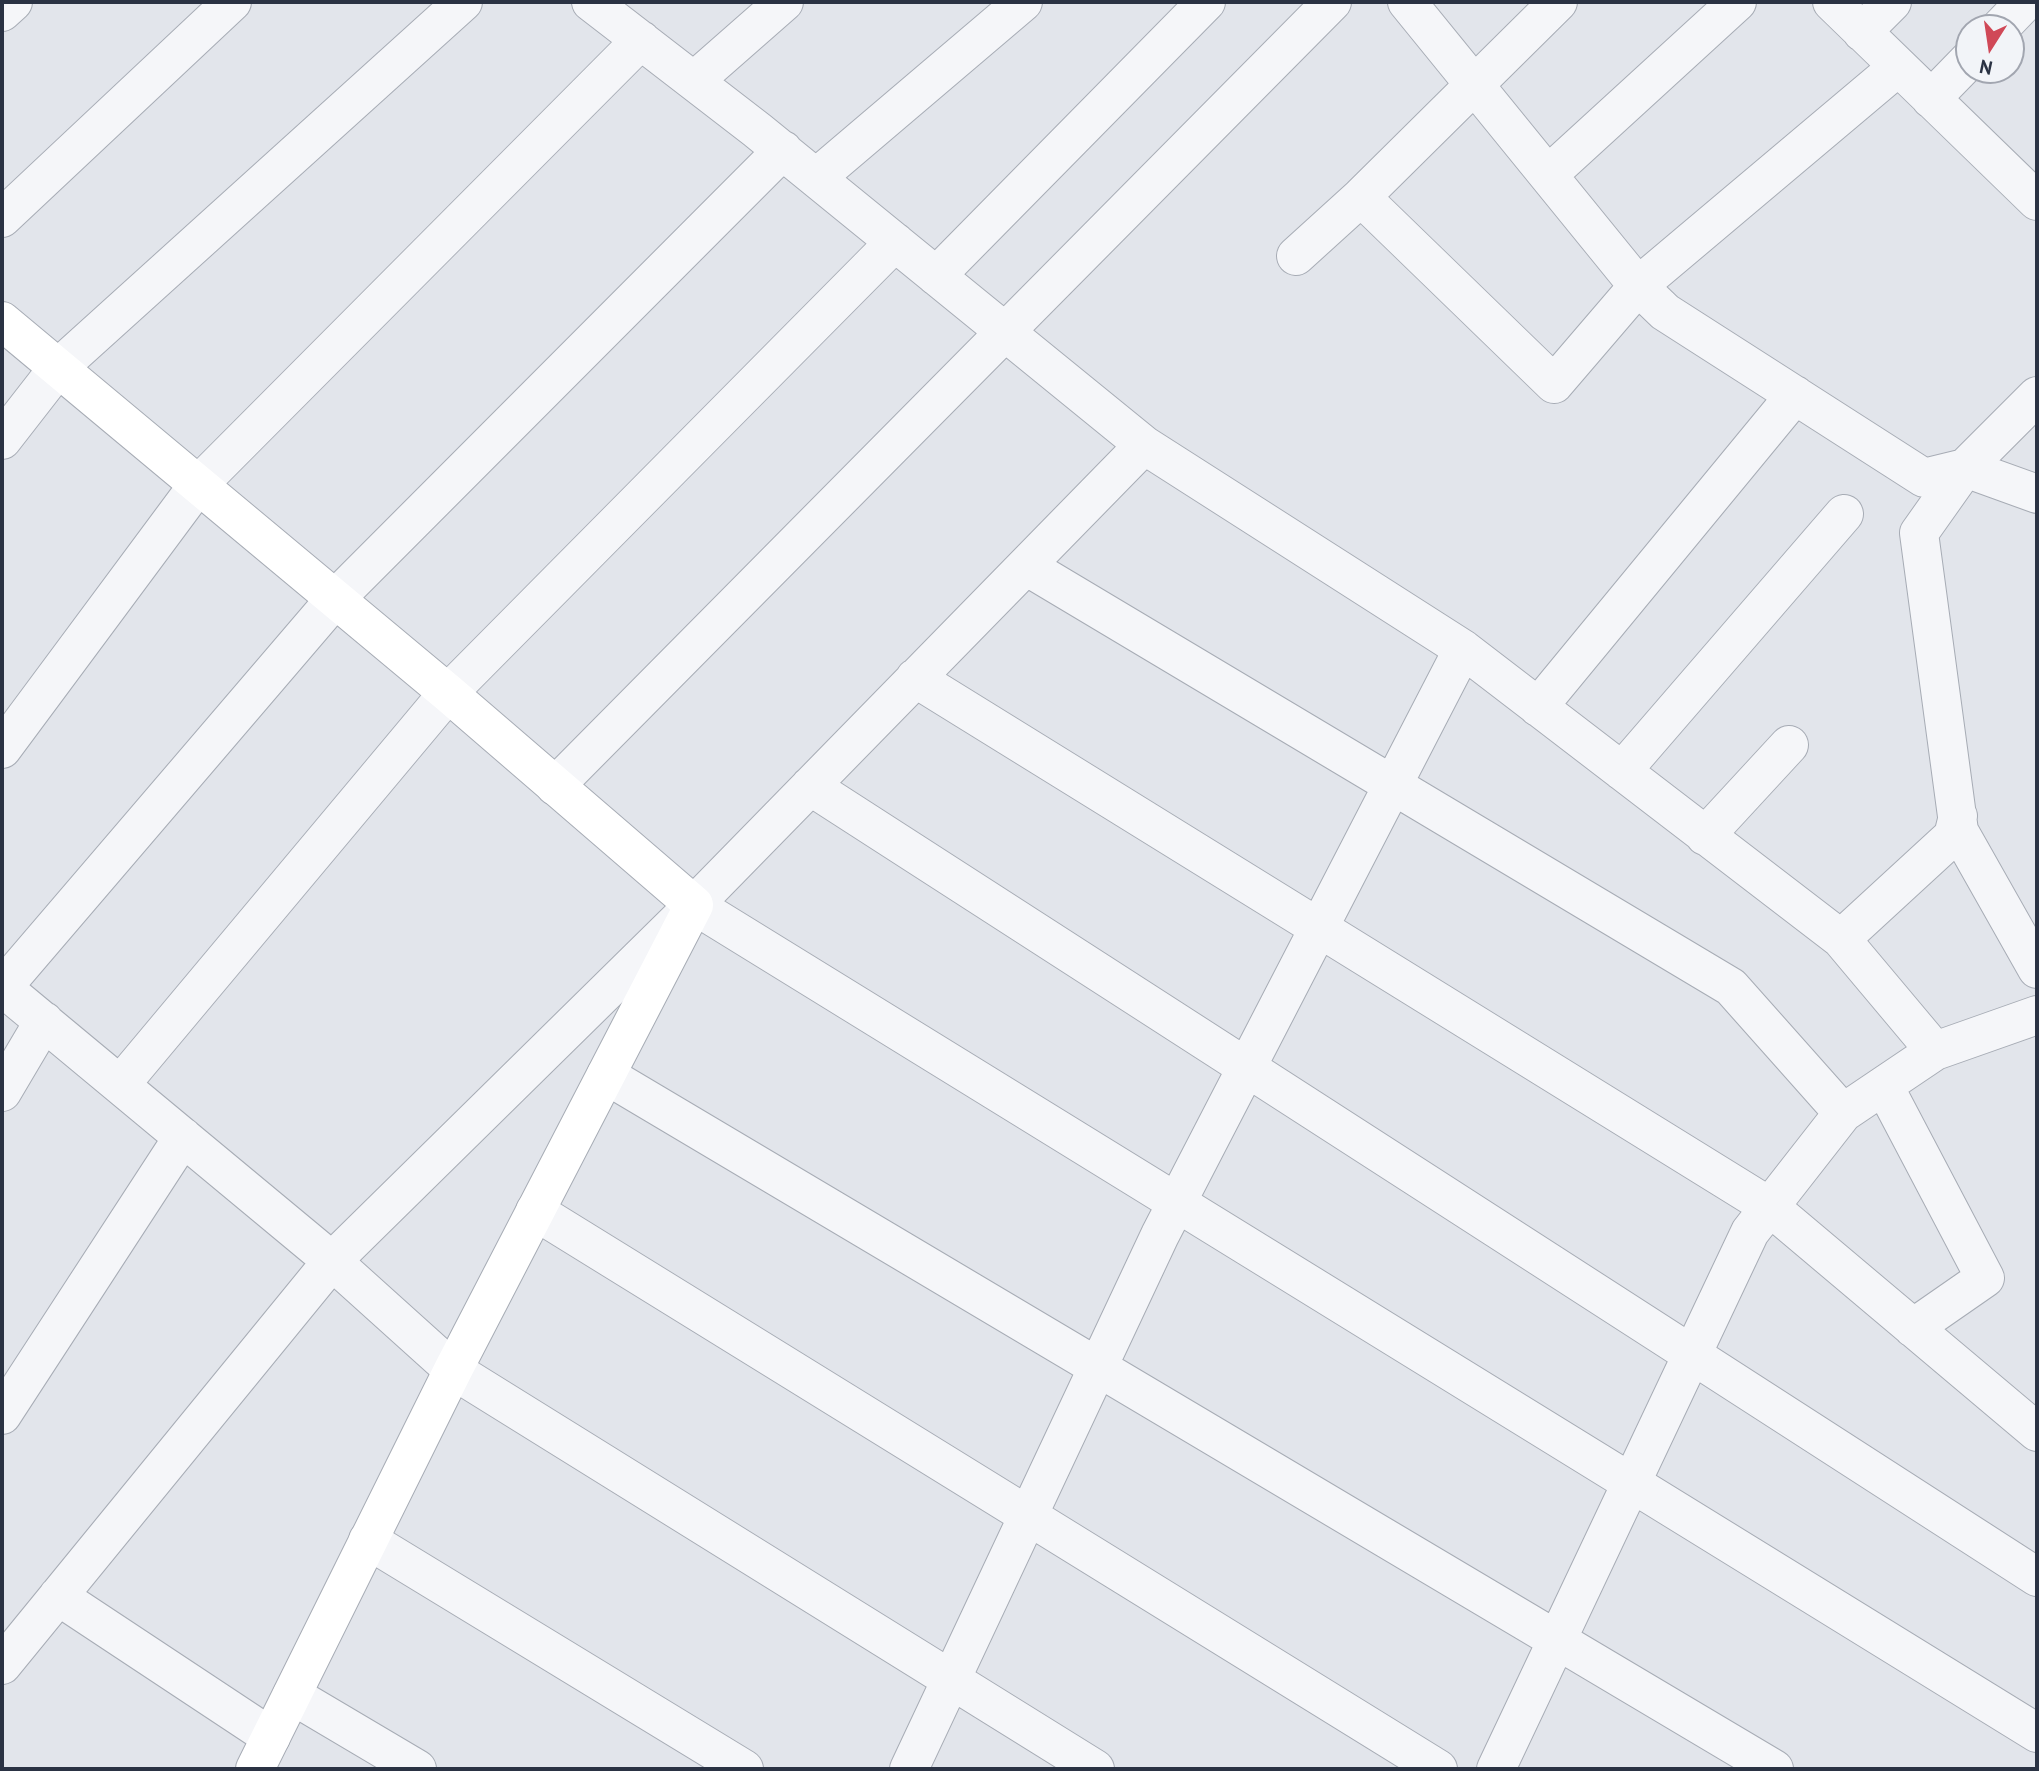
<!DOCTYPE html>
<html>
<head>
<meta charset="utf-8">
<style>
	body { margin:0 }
	#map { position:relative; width:2039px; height:1771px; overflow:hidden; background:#e2e5eb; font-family:"PT Sans",sans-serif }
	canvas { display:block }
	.frame { position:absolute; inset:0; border:4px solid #2a3243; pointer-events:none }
	.north { position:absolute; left:1955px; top:14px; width:70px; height:70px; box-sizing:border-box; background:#f2f4f8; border:2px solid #a2a6b0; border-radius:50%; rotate:192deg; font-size:19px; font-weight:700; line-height:28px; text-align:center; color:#2a3243 }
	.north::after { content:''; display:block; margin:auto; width:24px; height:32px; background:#d04857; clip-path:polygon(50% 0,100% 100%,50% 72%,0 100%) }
</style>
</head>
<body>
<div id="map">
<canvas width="2039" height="1771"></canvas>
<div class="frame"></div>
<div class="north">N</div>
</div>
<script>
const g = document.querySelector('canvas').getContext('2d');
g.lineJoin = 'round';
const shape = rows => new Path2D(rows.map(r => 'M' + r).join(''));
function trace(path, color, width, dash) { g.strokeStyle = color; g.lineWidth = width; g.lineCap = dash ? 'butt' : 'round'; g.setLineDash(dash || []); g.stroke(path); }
const street = shape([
	[591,2,757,130,1144,445,1463,649,1841,939,1935,1051],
	[1407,2,1638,286,1665,312,1924,478,1965,468,2037,494],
	[1832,2,2037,201],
	[2,12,13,2],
	[2000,28,2025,2],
	[1862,32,1892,2],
	[694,81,784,2],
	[1931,99,1969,60],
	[1549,174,1737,2],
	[816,178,1023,2],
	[1361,197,1554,384,1638,286,1898,67],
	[2,218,232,2],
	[1296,256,1361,197,1558,2],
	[936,276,1206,2],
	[2037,396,1965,468,1919,533,1959,831,2037,969],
	[2,440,58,368,463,2],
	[1026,566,1731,987,1843,1113],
	[915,678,1770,1207,2037,1432],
	[1538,707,1795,395],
	[2,749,198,485,641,40],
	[1622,771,1844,514],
	[555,786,1332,2],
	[810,786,2037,1577],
	[1705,836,1789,745],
	[694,905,2037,1733],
	[1841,939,1953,836,1958,816],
	[2,987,332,1261,453,1370,1095,1769],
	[3,987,335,599,783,150],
	[606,1075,1774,1769],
	[120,1085,448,693,895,242],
	[1884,1086,1985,1278,1913,1328],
	[2,1092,44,1021],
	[535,1211,1438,1769],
	[2,1415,183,1137],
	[368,1540,744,1769],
	[58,1596,271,1737],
	[2,1665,332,1261,694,905,1144,445],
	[292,1695,417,1769],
	[909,1769,1160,1235,1463,649],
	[1496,1769,1750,1232,1843,1113,1935,1051,2037,1015]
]);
const secondary = shape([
	[2,321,448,693,694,905,453,1370,255,1769]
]);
trace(street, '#a7acb5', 40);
trace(secondary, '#a7acb5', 40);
trace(street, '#f5f6f9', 38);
trace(secondary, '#fff', 38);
</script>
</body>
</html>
